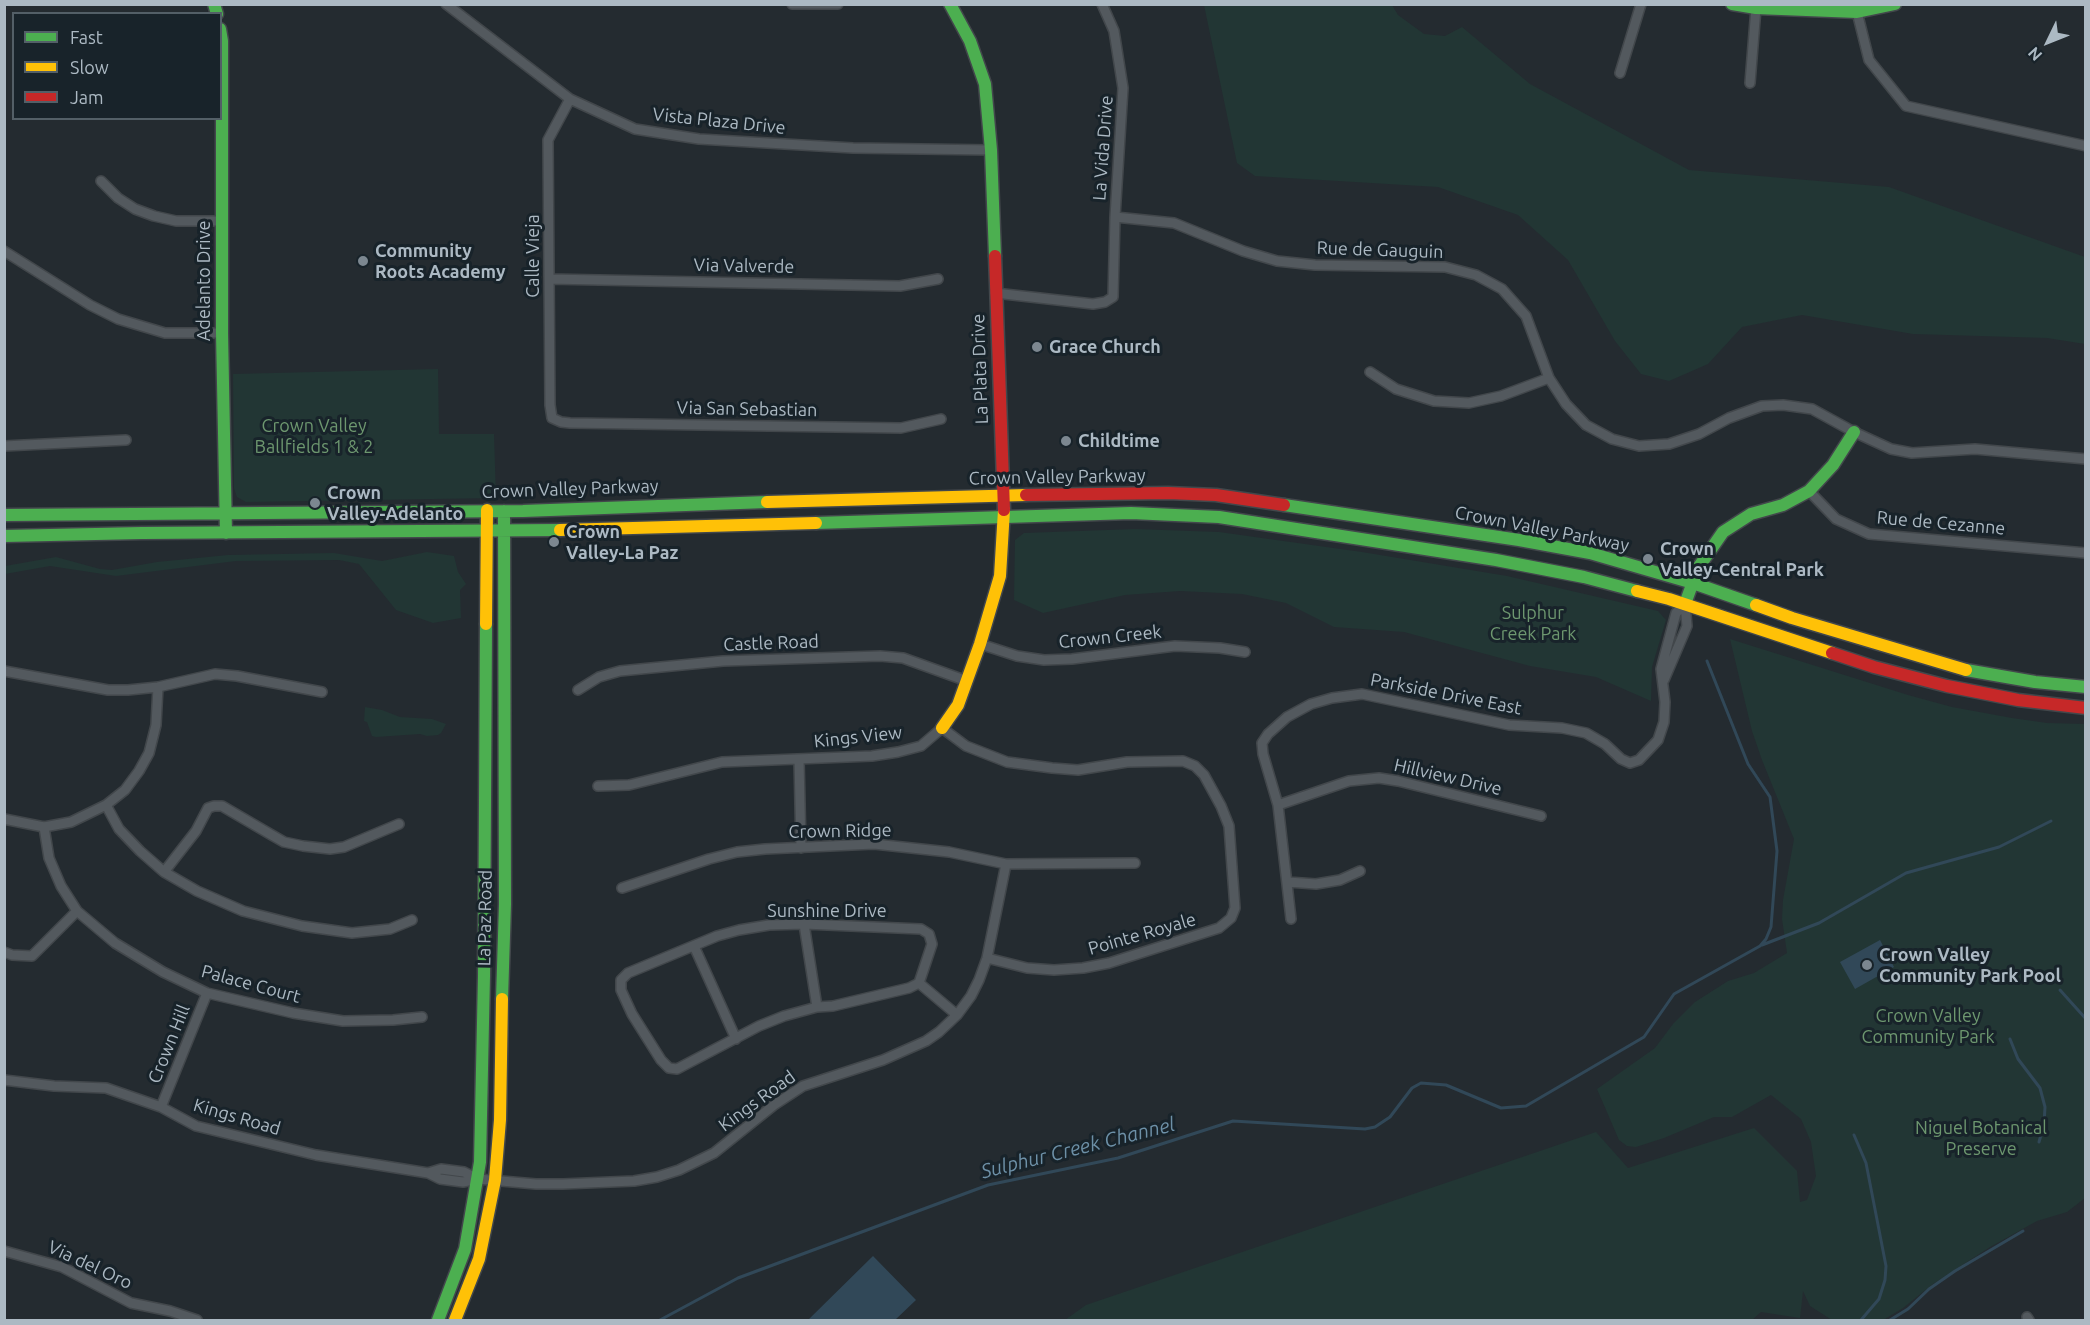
<!DOCTYPE html>
<html>
<head>
<meta charset="utf-8">
<style>
	body { margin:0 }
	#map { position:relative; width:2090px; height:1325px; overflow:hidden; background:#242b30; font-family:Ubuntu,sans-serif }
	canvas { display:block }
	.frame { position:absolute; inset:0; border:6px solid #acb9c3; pointer-events:none }
	.legend { position:absolute; left:12px; top:12px; width:210px; height:108px; box-sizing:border-box; background:#18232a; border:2px solid #535f67; margin:0; padding:8px 10px; list-style:none; font-size:18px; color:#acb9c3 }
	.legend li { display:flex; align-items:center; gap:12px; height:30px }
	.legend b { width:30px; border:2px solid #535f67 }
	.north { position:absolute; left:2018px; top:12px; width:60px; height:60px; -webkit-text-stroke:4px #18232a; paint-order:stroke; rotate:227deg; font-size:16px; font-weight:700; line-height:24px; text-align:center; color:#acb9c3 }
	.north::after { content:''; display:block; margin:auto; width:21px; height:27px; background:#acb9c3; clip-path:polygon(50% 0,100% 100%,50% 72%,0 100%) }
</style>
</head>
<body>
<div id="map">
<canvas width="2090" height="1325"></canvas>
<div class="frame"></div>
<ul class="legend">
<li><b style="height:8px;background:#4caf50"></b>Fast</li>
<li><b style="height:8px;background:#ffc107"></b>Slow</li>
<li><b style="height:8px;background:#c62828"></b>Jam</li>
</ul>
<div class="north">N</div>
</div>
<script>
const g = document.querySelector('canvas').getContext('2d');
g.lineJoin = 'round';
function fill(path, color) { g.fillStyle = color; g.fill(path, 'evenodd'); }
const shape = rows => new Path2D(rows.map(r => 'M' + r).join(''));
function trace(path, color, width, dash) { g.strokeStyle = color; g.lineWidth = width; g.lineCap = dash ? 'butt' : 'round'; g.setLineDash(dash || []); g.stroke(path); }
function drawText(font, color, halo, rows, align = 'center') {
  g.font = font + ' Ubuntu,sans-serif'; g.lineWidth = 6; g.setLineDash([]); g.textBaseline = 'middle'; g.strokeStyle = halo; g.fillStyle = color; for (const [text, x, y, turn = 0] of rows) {
    g.save(); g.translate(x, y); g.rotate((+turn || 0) * Math.PI / 180); g.textAlign = isNaN(turn) ? turn : align; if (halo) g.strokeText(text, 0, 0); g.fillText(text, 0, 0); g.restore();
  }
}
fill(shape([
	[1204,5,1392,5,1398,15,1424,34,1445,36,1462,27,1530,84,1689,170,1889,187,2085,257,2085,344,2047,338,1913,334,1802,315,1742,327,1708,364,1669,381,1641,374,1615,341,1568,260,1518,215,1438,187,1255,176,1237,163],
	[438,369,439,434,494,434,496,498,246,502,237,497,234,488,233,374],
	[1135,529,1219,532,1362,552,1507,576,1658,611,1666,620,1652,667,1651,701,1596,677,1530,666,1404,632,1334,627,1286,603,1242,594,1180,591,1125,595,1043,613,1014,600,1015,540,1024,533],
	[427,552,454,556,458,572,466,584,460,590,461,618,433,623,396,610,359,564,339,560,236,561,116,576,50,566,5,574,5,566,56,557,100,569,112,570,157,562,228,555,334,553,382,561],
	[1730,639,1908,695,1952,707,2012,718,2047,723,2085,724,2085,1198,2067,1212,2037,1221,1990,1247,1933,1284,1903,1308,1883,1320,1832,1320,1810,1306,1803,1291,1800,1318,1761,1312,1752,1320,1065,1320,1086,1305,1596,1132,1628,1168,1754,1128,1797,1171,1800,1202,1807,1200,1816,1176,1811,1142,1801,1119,1771,1095,1732,1117,1714,1117,1664,1138,1636,1147,1627,1146,1619,1140,1597,1089,1655,1048,1673,1024,1695,1002,1728,981,1754,973,1787,953,1782,919,1783,900,1794,839,1762,760,1752,731],
	[365,707,382,710,400,717,432,719,446,724,441,733,438,735,427,736,420,734,376,737,372,736,367,722,364,721]
]), '#223634');
fill(shape([
	[1880,940,1894,967,1855,989,1840,962],
	[873,1256,916,1300,895,1320,810,1320,809,1319]
]), '#314858');
trace(shape([
	[1762,945,1819,923,1906,873,1999,847,2051,821],
	[2060,990,2086,1019],
	[2010,1039,2018,1059,2040,1088,2045,1107,2044,1124,2039,1142],
	[1854,1135,1866,1163,1886,1266,1885,1280,1879,1299,1861,1320],
	[660,1320,738,1278,988,1185,1118,1158,1233,1121,1365,1129,1375,1127,1390,1117,1412,1088,1421,1083,1446,1085,1501,1108,1526,1106,1644,1037,1674,994,1760,946,1766,939,1771,927,1777,851,1770,797,1748,764,1707,661],
	[1890,1320,1908,1309,1929,1289,1955,1271,2023,1231]
]), '#314858', 3);
const street = shape([
	[446,4,570,99,635,129,699,139,853,148,991,150],
	[792,4,838,4],
	[1857,12,1869,60,1906,106,2086,146],
	[1620,73,1641,4],
	[1750,83,1756,8],
	[570,99,548,140,550,405,552,418,561,422,570,423,901,428,941,419],
	[101,181,118,198,135,209,154,216,176,221,222,221],
	[1115,217,1174,223,1243,251,1277,261,1315,265,1445,267,1476,275,1502,289,1526,316,1549,378,1566,404,1586,425,1612,439,1639,446,1669,444,1699,434,1729,418,1762,406,1783,405,1812,409,1854,432,1891,449,1912,453,1975,449,2086,459],
	[4,251,90,305,118,319,165,333,222,333],
	[549,279,900,286,938,279],
	[995,293,1093,304,1105,302,1113,297,1115,217,1123,88,1114,31,1102,4],
	[1370,372,1396,389,1434,401,1469,403,1501,396,1549,378],
	[4,446,126,440],
	[1809,491,1836,519,1869,534,2086,553],
	[980,644,1017,656,1044,660,1072,659,1175,646,1220,648,1245,652],
	[4,671,108,690,128,690,158,687,215,674,237,676,322,692],
	[1664,680,1687,626,1685,604],
	[578,690,599,677,620,671,723,661,880,656,903,658,967,681],
	[799,760,801,848],
	[598,786,629,785,722,762,872,756,898,752,921,746,942,728,966,746,1007,762,1052,768,1078,770,1127,762,1183,761,1195,766,1204,775,1221,806,1229,826,1235,908,1231,918,1219,928,1109,963,1083,968,1054,970,1027,968,987,958],
	[106,805,119,829,140,851,164,872,197,891,243,911,302,926,352,933,390,929,412,920],
	[1278,805,1349,781,1379,778,1398,781,1541,816],
	[4,819,44,827,71,822,106,805,125,790,139,771,149,753,156,725,158,687],
	[44,827,49,858,61,886,77,911,115,943,163,972,207,993,293,1013,343,1021,393,1020,422,1017],
	[164,872,196,831,208,808,214,806,222,806,270,834,284,842,303,846,330,849,344,847,399,824],
	[1288,882,1316,884,1340,880,1360,871],
	[622,888,709,859,737,852,765,849,874,844,949,852,1006,864,1135,863],
	[1291,919,1278,805,1263,754,1262,743,1268,734,1287,717,1311,704,1332,698,1362,694,1509,725,1562,728,1586,733,1605,744,1621,759,1630,763,1639,760,1658,740,1664,722,1665,702,1661,669,1676,613,1685,604],
	[804,924,817,1007],
	[694,946,736,1039],
	[4,952,12,955,32,956,77,911],
	[919,983,909,988,833,1006,817,1007,784,1016,759,1026,677,1069,669,1068,661,1060,632,1014,621,990,621,980,628,973,717,936,739,930,769,925,804,924,921,929,929,934,932,944,919,983,957,1015],
	[4,1080,54,1086,106,1088,161,1107,196,1126,316,1155,428,1173,440,1179,463,1182,478,1179,536,1184,563,1184,634,1181,657,1177,679,1170,714,1153,774,1105,803,1086,883,1060,926,1041,939,1032,957,1015,971,996,979,980,987,958,1006,864],
	[161,1107,207,993],
	[428,1173,441,1169,464,1172,478,1179],
	[4,1251,62,1267,131,1303,170,1311,197,1320],
	[2027,1317,2029,1320]
]);
const fast = shape([
	[214,4,217,14],
	[950,4,970,41,985,84,991,150,995,256],
	[1732,4,1756,8,1857,12,1895,4],
	[220,29,222,41,222,333,226,533],
	[1284,505,1519,540,1590,553,1693,583,1756,605],
	[4,515,523,511,767,502],
	[816,523,1131,513,1219,517,1496,560,1584,577,1637,591],
	[4,536,142,533,560,530],
	[1685,604,1698,568,1723,532,1751,514,1783,505,1809,491,1833,465,1854,432],
	[1966,670,2035,682,2086,687],
	[502,999,505,904,504,511],
	[438,1320,465,1249,480,1162,484,976,486,624]
]);
const slow = shape([
	[767,502,1026,495],
	[560,530,816,523],
	[1637,591,1669,599,1832,653],
	[1756,605,1792,618,1966,670],
	[486,624,487,510],
	[942,728,958,705,980,644,1000,576,1004,510],
	[455,1320,479,1259,495,1180,500,1120,502,999]
]);
const jam = shape([
	[995,256,1004,510],
	[1026,495,1168,493,1216,495,1284,505],
	[1832,653,1874,667,1947,686,2018,700,2086,708]
]);
trace(street, '#42474b', 12);
trace(fast, '#42474b', 15);
trace(slow, '#42474b', 15);
trace(jam, '#42474b', 15);
trace(street, '#53595e', 9);
trace(fast, '#4caf50', 12);
trace(slow, '#ffc107', 12);
trace(jam, '#c62828', 12);
for (const [x, y, r, color] of [
	[363,261,6,"#7c8790"],
	[1037,347,6,"#7c8790"],
	[1066,441,6,"#7c8790"],
	[315,503,6,"#7c8790"],
	[554,542,6,"#7c8790"],
	[1648,559,6,"#7c8790"],
	[1867,965,6,"#7c8790"]
]) { const dot = new Path2D(); dot.arc(x, y, r, 0, 2 * Math.PI); g.fillStyle = color; g.fill(dot); trace(dot, '#18232a', 2); }
drawText('18px', '#acb9c3', '#18232a', [
	["Vista Plaza Drive",719,121,6],
	["La Vida Drive",1103,148,-86],
	["Rue de Gauguin",1380,250,2],
	["Calle Vieja",533,256,-90],
	["Via Valverde",744,266,1],
	["Adelanto Drive",204,281,-90],
	["La Plata Drive",980,369,-92],
	["Via San Sebastian",747,409,1],
	["Crown Valley Parkway",1057,477,-1],
	["Crown Valley Parkway",570,489,-2],
	["Rue de Cezanne",1941,523,5],
	["Crown Valley Parkway",1542,529,11],
	["Crown Creek",1110,637,-6],
	["Castle Road",771,643,-2],
	["Parkside Drive East",1446,694,11],
	["Kings View",858,737,-6],
	["Hillview Drive",1448,777,13],
	["Crown Ridge",840,831,-1],
	["Sunshine Drive",827,911],
	["La Paz Road",485,918,-89],
	["Pointe Royale",1142,934,-16],
	["Palace Court",251,984,15],
	["Crown Hill",169,1044,-68],
	["Kings Road",757,1101,-36],
	["Kings Road",237,1117,16],
	["Via del Oro",90,1265,25]
]);
drawText('bold 18px', '#acb9c3', '#18232a', [
	["Community",375,251],
	["Roots Academy",375,272],
	["Grace Church",1049,347],
	["Childtime",1078,441],
	["Crown",327,493],
	["Valley-Adelanto",327,514],
	["Crown",566,532],
	["Valley-La Paz",566,553],
	["Crown",1660,549],
	["Valley-Central Park",1660,570],
	["Crown Valley",1879,955],
	["Community Park Pool",1879,976]
], 'left');
drawText('18px', '#6d976f', '#18232a', [
	["Crown Valley",314,426],
	["Ballfields 1 & 2",314,447],
	["Sulphur",1533,613],
	["Creek Park",1533,634],
	["Crown Valley",1928,1016],
	["Community Park",1928,1037],
	["Niguel Botanical",1981,1128],
	["Preserve",1981,1149]
]);
drawText('italic 20px', '#6d90a7', '#18232a', [
	["Sulphur Creek Channel",1078,1148,-14]
]);
</script>
</body>
</html>
